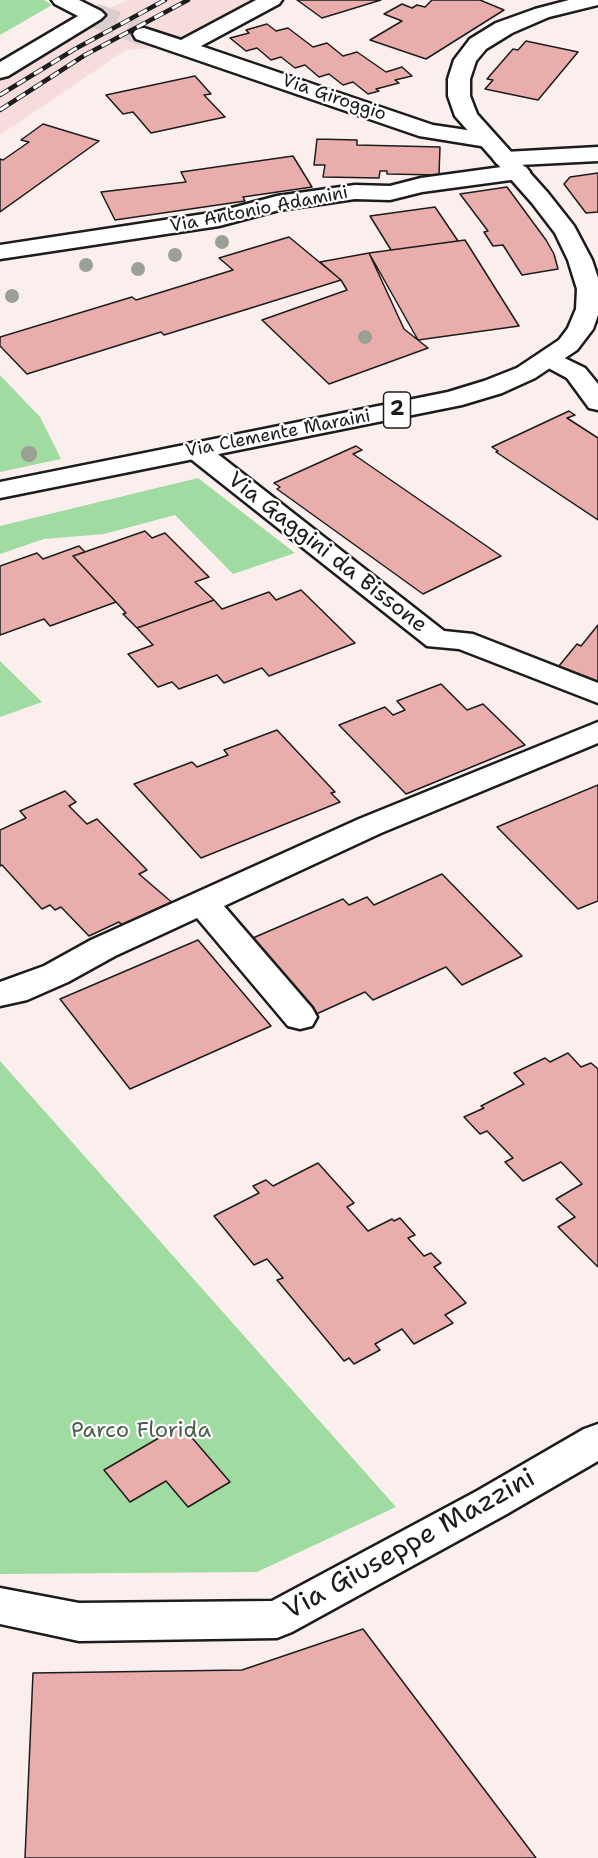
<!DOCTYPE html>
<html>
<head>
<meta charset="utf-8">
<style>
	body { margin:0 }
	canvas { display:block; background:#fbefee }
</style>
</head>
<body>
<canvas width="598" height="1858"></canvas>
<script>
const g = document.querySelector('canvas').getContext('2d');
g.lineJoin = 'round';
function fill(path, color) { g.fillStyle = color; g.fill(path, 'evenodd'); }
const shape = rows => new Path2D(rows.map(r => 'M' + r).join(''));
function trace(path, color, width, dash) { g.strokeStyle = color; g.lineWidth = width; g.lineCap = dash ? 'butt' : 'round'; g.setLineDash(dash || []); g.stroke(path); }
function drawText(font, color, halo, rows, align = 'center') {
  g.font = font + ' "Shantell Sans",sans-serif'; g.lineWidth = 4.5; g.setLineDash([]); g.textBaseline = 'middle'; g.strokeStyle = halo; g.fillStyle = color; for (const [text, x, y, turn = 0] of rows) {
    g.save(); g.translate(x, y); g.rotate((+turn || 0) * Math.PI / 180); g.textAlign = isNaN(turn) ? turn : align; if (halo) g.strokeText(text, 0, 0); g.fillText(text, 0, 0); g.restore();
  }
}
fill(shape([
	[128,0,272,0,185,46,126,50,0,135,0,71,94,15]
]), '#f6dcda');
fill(shape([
	[0,0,44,0,52,5,0,35],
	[0,375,40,417,61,459,0,472],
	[198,478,295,553,233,574,175,515,104,534,44,539,0,554,0,526],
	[0,661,42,702,0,717],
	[0,1061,396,1507,257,1572,0,1574]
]), '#a0dba1');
const building = shape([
	[297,0,381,0,322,18,297,0],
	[432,0,480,0,504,10,426,59,370,40,402,21,384,14,402,4,412,8,417,5,425,7,432,0],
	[267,24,276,31,288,28,313,47,327,43,343,56,357,52,386,72,402,67,412,76,395,80,399,83,376,89,379,91,368,94,353,82,343,85,329,74,319,77,305,65,295,68,281,57,271,60,257,48,246,51,230,38,249,33,246,30,267,24],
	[526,41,578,52,538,100,485,89,493,80,487,79,513,49,518,50,526,41],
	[195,76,211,94,204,95,225,117,151,133,133,112,123,114,106,95,195,76],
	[43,124,99,141,0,212,0,159,3,160,29,142,21,140,43,124],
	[317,139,357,140,357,145,440,147,439,175,387,174,387,171,380,171,379,178,323,177,325,165,314,165,317,139],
	[293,156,312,187,243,197,245,201,115,220,101,192,186,182,181,172,293,156],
	[598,173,598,212,586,213,564,184,570,177,598,173],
	[507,187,546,240,554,254,558,269,522,275,503,245,493,246,484,232,488,231,460,194,507,187],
	[435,207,458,241,391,250,370,216,435,207],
	[289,237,341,280,164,335,161,332,27,374,0,346,0,337,132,297,136,300,233,270,219,258,289,237],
	[465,240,519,326,418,340,369,253,465,240],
	[369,253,404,329,428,348,329,384,262,320,347,290,341,280,320,262,369,253],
	[569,411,575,415,567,418,598,438,598,520,496,452,498,451,492,447,569,411],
	[356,446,362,450,353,454,501,556,423,594,277,489,280,487,274,483,356,446],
	[145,531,152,538,165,533,209,577,195,582,214,600,137,628,123,614,126,613,116,602,73,556,145,531],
	[79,546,85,552,73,556,116,602,50,626,44,619,0,635,0,566,37,553,43,559,79,546],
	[301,590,355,643,269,676,262,668,224,683,217,675,179,689,172,682,158,687,128,654,153,645,137,628,214,600,222,609,269,592,276,600,301,590],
	[598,625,598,685,554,672,577,644,581,646,598,625],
	[441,684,467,710,483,704,525,745,406,794,339,725,385,707,393,715,405,710,397,701,441,684],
	[277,730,335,792,331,793,340,802,201,858,134,784,192,762,197,767,228,755,224,750,277,730],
	[598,785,598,901,578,909,497,827,598,785],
	[65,791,76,802,69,806,87,824,97,819,147,870,139,874,175,905,126,929,119,922,89,936,61,907,55,910,50,905,42,909,2,865,0,866,0,830,26,818,20,811,65,791],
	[442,874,522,956,462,985,446,967,373,1000,365,992,312,1016,246,941,343,899,349,905,367,897,374,905,442,874],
	[198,940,271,1026,130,1089,60,999,198,940],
	[568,1053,581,1067,591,1063,598,1069,598,1267,558,1227,575,1217,556,1199,582,1184,561,1162,523,1181,505,1162,513,1158,487,1131,480,1134,464,1117,484,1108,481,1106,524,1084,514,1073,545,1058,550,1062,568,1053],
	[318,1163,354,1203,347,1207,368,1231,392,1219,394,1221,400,1218,415,1235,408,1238,424,1256,431,1253,441,1263,434,1267,466,1303,445,1315,453,1323,414,1344,402,1329,375,1344,380,1350,354,1364,349,1358,344,1361,277,1280,283,1278,267,1259,254,1265,214,1216,259,1193,253,1186,266,1180,273,1186,318,1163],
	[181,1425,230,1482,188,1507,166,1481,130,1502,104,1470,181,1425],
	[363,1629,536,1858,25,1858,33,1673,242,1670,363,1629]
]);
fill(building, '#e9aeac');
trace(building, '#1c1c1c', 1.5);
trace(shape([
	[94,15,144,34]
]), '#dacfce', 24, [24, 12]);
const minor = shape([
	[52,0,79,0,101,11,105,15,101,19,8,76,0,78,0,62,78,16,55,4,52,0],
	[256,0,282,0,279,4,201,46,433,125,487,133,495,135,498,140,495,145,487,147,419,136,136,39,133,34,136,29,144,28,181,40,256,0],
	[598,147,598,161,519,165,526,167,530,172,526,177,518,179,422,192,390,200,355,199,279,210,219,226,0,259,0,245,217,212,277,196,355,185,390,186,421,178,516,165,497,164,493,159,497,154,505,152,598,147],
	[550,351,585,368,598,384,598,410,589,408,567,378,541,364,537,359,541,354,550,351],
	[196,442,205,444,444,631,473,634,598,683,598,703,459,649,427,646,187,456,183,450,187,444,196,442],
	[598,722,598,743,381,833,224,906,312,1008,317,1017,312,1026,300,1029,288,1026,197,918,115,956,68,982,27,1000,0,1006,0,982,44,966,91,940,359,819,598,722],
	[598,1424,598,1461,505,1515,292,1632,277,1638,79,1641,0,1624,0,1588,79,1603,272,1601,477,1491,584,1429,598,1424]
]);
const major = shape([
	[569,0,598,0,598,5,549,17,512,33,486,49,476,61,470,79,470,96,477,114,548,193,574,226,592,260,598,278,598,315,593,329,577,350,535,378,502,393,462,405,0,498,0,482,448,392,484,381,517,368,559,340,568,328,576,309,577,289,568,260,555,233,532,203,455,116,448,96,448,79,454,60,470,39,496,23,535,9,569,0]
]);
trace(minor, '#1c1c1c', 5);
trace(major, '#1c1c1c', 5);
fill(minor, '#fff');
fill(major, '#fff');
const rail = shape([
	[0,95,75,49,165,0],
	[0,110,85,55,188,0]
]);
trace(rail, '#1c1c1c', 4.5);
trace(rail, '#fff', 3, [10]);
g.fillStyle = '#9aa094';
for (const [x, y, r] of [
	[222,242,7],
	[175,255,7],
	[86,265,7],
	[138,269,7],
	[12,296,7],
	[365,337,7],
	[29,454,8]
]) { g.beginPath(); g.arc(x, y, r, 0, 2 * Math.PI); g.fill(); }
drawText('18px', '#1c1c1c', '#fff', [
	["Via Giroggio",334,98,19],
	["Via Antonio Adamini",259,210,-11],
	["Via Clemente Maraini",278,434,-11]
]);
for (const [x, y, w] of [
	[397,410,27]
]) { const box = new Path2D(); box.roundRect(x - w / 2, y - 18, w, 36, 4.5); g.fillStyle = '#fff'; g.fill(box); trace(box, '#1c1c1c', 1.5); }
drawText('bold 21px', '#1c1c1c', null, [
	["2",397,410]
]);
drawText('22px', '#1c1c1c', '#fff', [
	["Via Gaggini da Bissone",327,553,38]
]);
drawText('22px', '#4a5f4b', '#fff', [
	["Parco Florida",141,1431]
]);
drawText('27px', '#1c1c1c', '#fff', [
	["Via Giuseppe Mazzini",410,1545,-29]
]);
</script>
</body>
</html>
